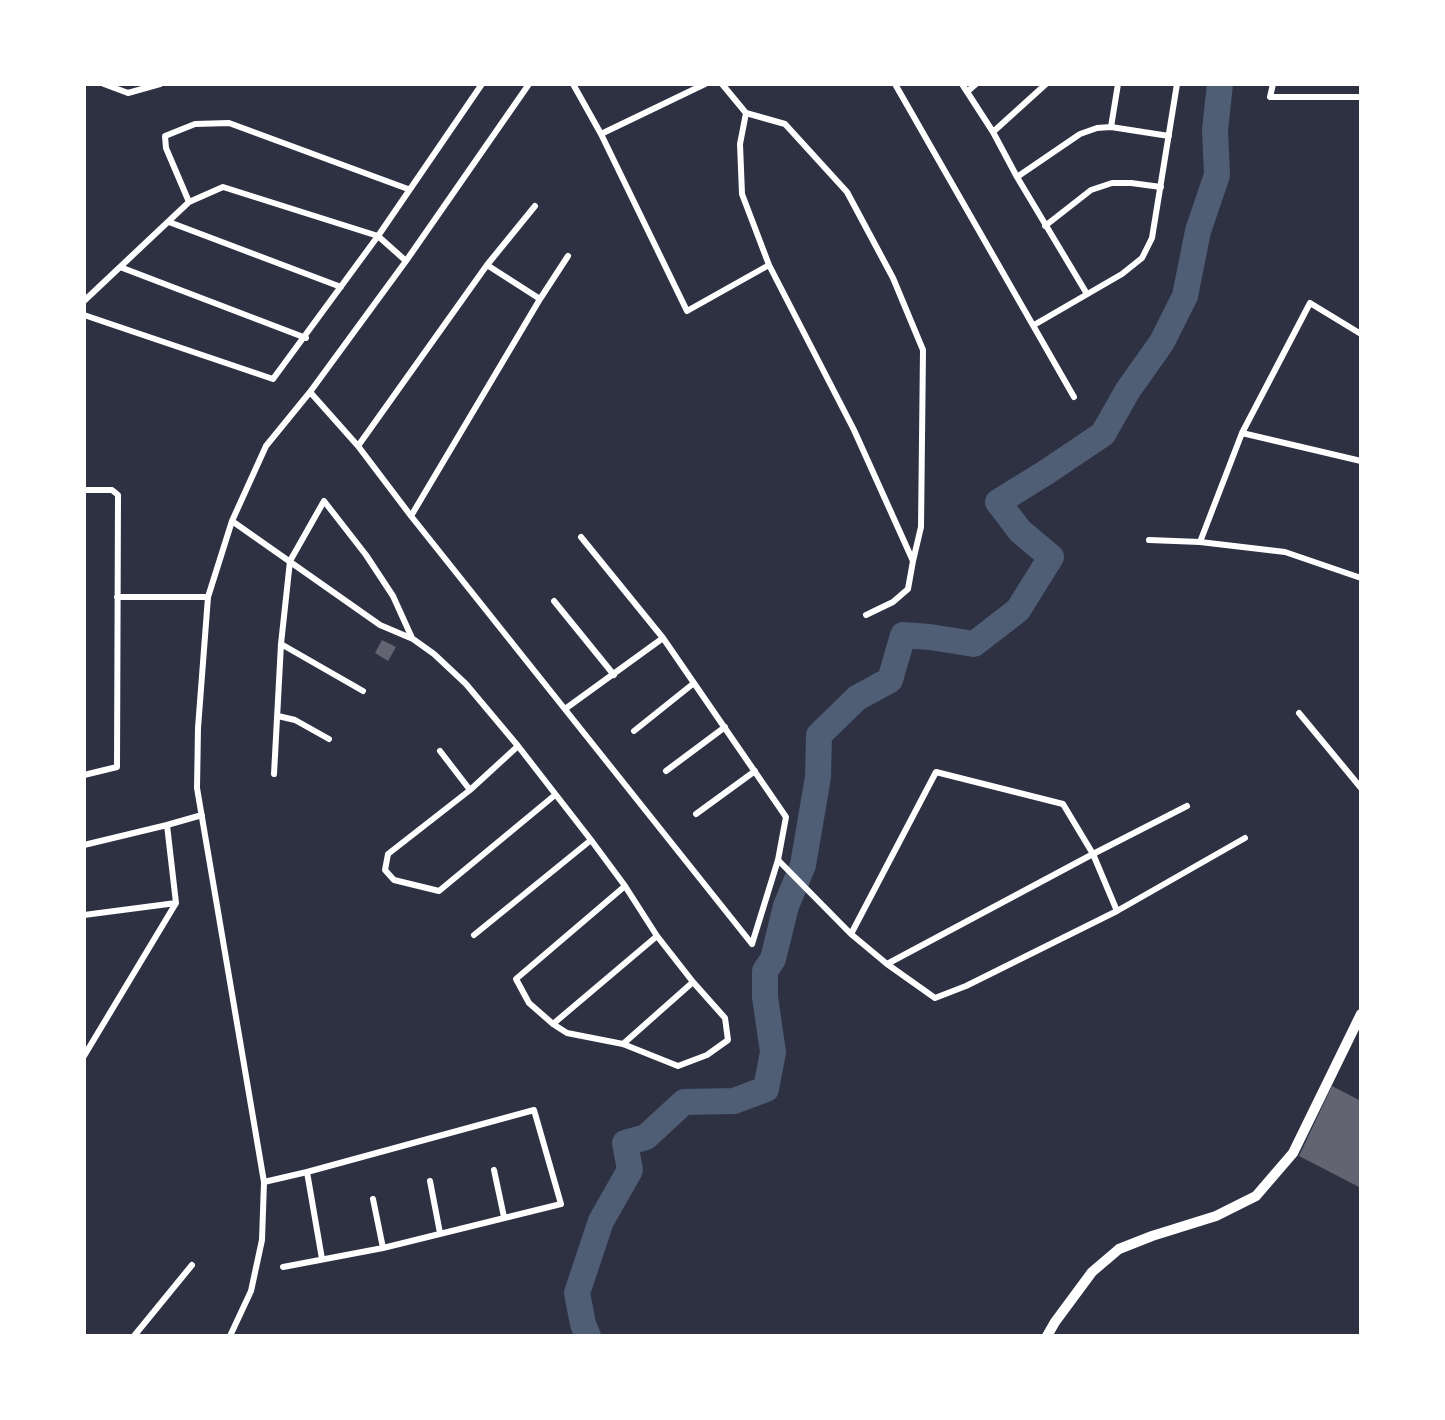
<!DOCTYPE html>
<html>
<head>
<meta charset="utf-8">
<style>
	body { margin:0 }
	#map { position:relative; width:1445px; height:1420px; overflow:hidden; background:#2d3142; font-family:Cabin,sans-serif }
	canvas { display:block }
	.frame { position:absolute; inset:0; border:86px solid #fff; pointer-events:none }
</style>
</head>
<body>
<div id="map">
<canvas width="1445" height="1420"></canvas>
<div class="frame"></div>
</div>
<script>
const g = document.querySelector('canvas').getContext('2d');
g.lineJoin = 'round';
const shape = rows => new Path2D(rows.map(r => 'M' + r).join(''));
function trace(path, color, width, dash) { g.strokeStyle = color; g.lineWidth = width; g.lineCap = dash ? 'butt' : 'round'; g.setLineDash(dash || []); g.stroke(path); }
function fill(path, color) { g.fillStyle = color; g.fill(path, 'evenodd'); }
trace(shape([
	[588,1336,583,1324,577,1293,601,1221,630,1170,625,1143,646,1137,684,1102,734,1101,766,1089,773,1052,765,997,765,971,773,959,786,906,803,865,818,777,819,735,857,698,890,680,903,635,930,637,974,644,1018,610,1051,557,1020,531,998,502,1045,473,1103,434,1128,390,1162,342,1185,296,1198,231,1217,175,1215,130,1220,84]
]), '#4f5d75', 26);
fill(shape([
	[382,640,396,647,388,661,375,653],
	[1332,1086,1361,1101,1361,1188,1299,1156]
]), '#626471');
trace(shape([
	[104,84,128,93,160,84],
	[573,84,601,134,705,84],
	[722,84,746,113,785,124,847,192,893,278,923,350,921,527,913,561],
	[895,84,1074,397],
	[962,84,993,132,1017,177,1087,294],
	[1273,84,1270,97,1361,97],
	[968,91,976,84],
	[1111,127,1118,84],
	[993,132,1046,84],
	[601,134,687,311,769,265,742,194,740,144,746,113],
	[1017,177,1080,134,1097,128,1111,127,1169,136],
	[189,202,166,148,165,136,195,124,229,123,408,189],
	[169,222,341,287],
	[1045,226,1091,190,1112,183,1131,183,1161,187],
	[487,265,540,299],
	[769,265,854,430,913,561,908,589,893,602,866,615],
	[120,267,306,338],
	[84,301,189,202,223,187,378,236,406,261],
	[84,315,273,379,378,236,482,84],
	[1034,325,1122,274,1142,258,1152,238,1177,84],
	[310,392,358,446,411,516,752,944],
	[1242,433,1361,461],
	[358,446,487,265,535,206],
	[84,490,112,490,118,495,117,767,84,775],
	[411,516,540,299,568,256],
	[232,521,380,625,413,639,434,654,466,684,518,746,591,840,625,886,657,936,693,982,725,1018,728,1040,707,1055,678,1066,623,1044,567,1033,553,1024,529,1003,516,979,625,886],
	[581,537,663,638,786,817,778,860,752,944],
	[1149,540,1200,542,1285,552,1361,578],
	[1200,542,1242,433,1310,303,1361,334],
	[117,597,208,597],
	[554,601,614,675],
	[281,644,363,691],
	[565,709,663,638],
	[1299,713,1361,788],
	[278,716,295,720,329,739],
	[634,731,694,683],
	[518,746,470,790,388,854,385,870,394,880,439,891,555,795],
	[440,751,470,790],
	[666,771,725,727],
	[274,774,281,644,290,561,324,501,366,555,393,596,412,638],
	[696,814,755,771],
	[167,825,202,815],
	[84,845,167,825,176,903,84,1056],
	[778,860,851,934,887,964,935,998,966,986,1117,911,1245,838],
	[84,915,176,903],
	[851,934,936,772,1063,804,1093,854,1117,911],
	[474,935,591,840],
	[887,964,1093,854,1187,806],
	[553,1024,657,936],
	[623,1044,693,982],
	[494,1170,504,1217],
	[307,1172,322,1259],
	[430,1181,440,1233],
	[264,1182,307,1172,534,1110,561,1204,383,1248,283,1267],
	[373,1199,383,1248],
	[134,1336,192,1265],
	[230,1336,251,1291,262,1240,264,1182,197,788,198,728,208,597,232,521,266,446,310,392,406,261,529,84]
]), '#fff', 6);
trace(shape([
	[1047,1336,1055,1322,1092,1272,1119,1249,1152,1236,1216,1216,1256,1196,1293,1153,1361,1014]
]), '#fff', 10);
</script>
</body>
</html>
